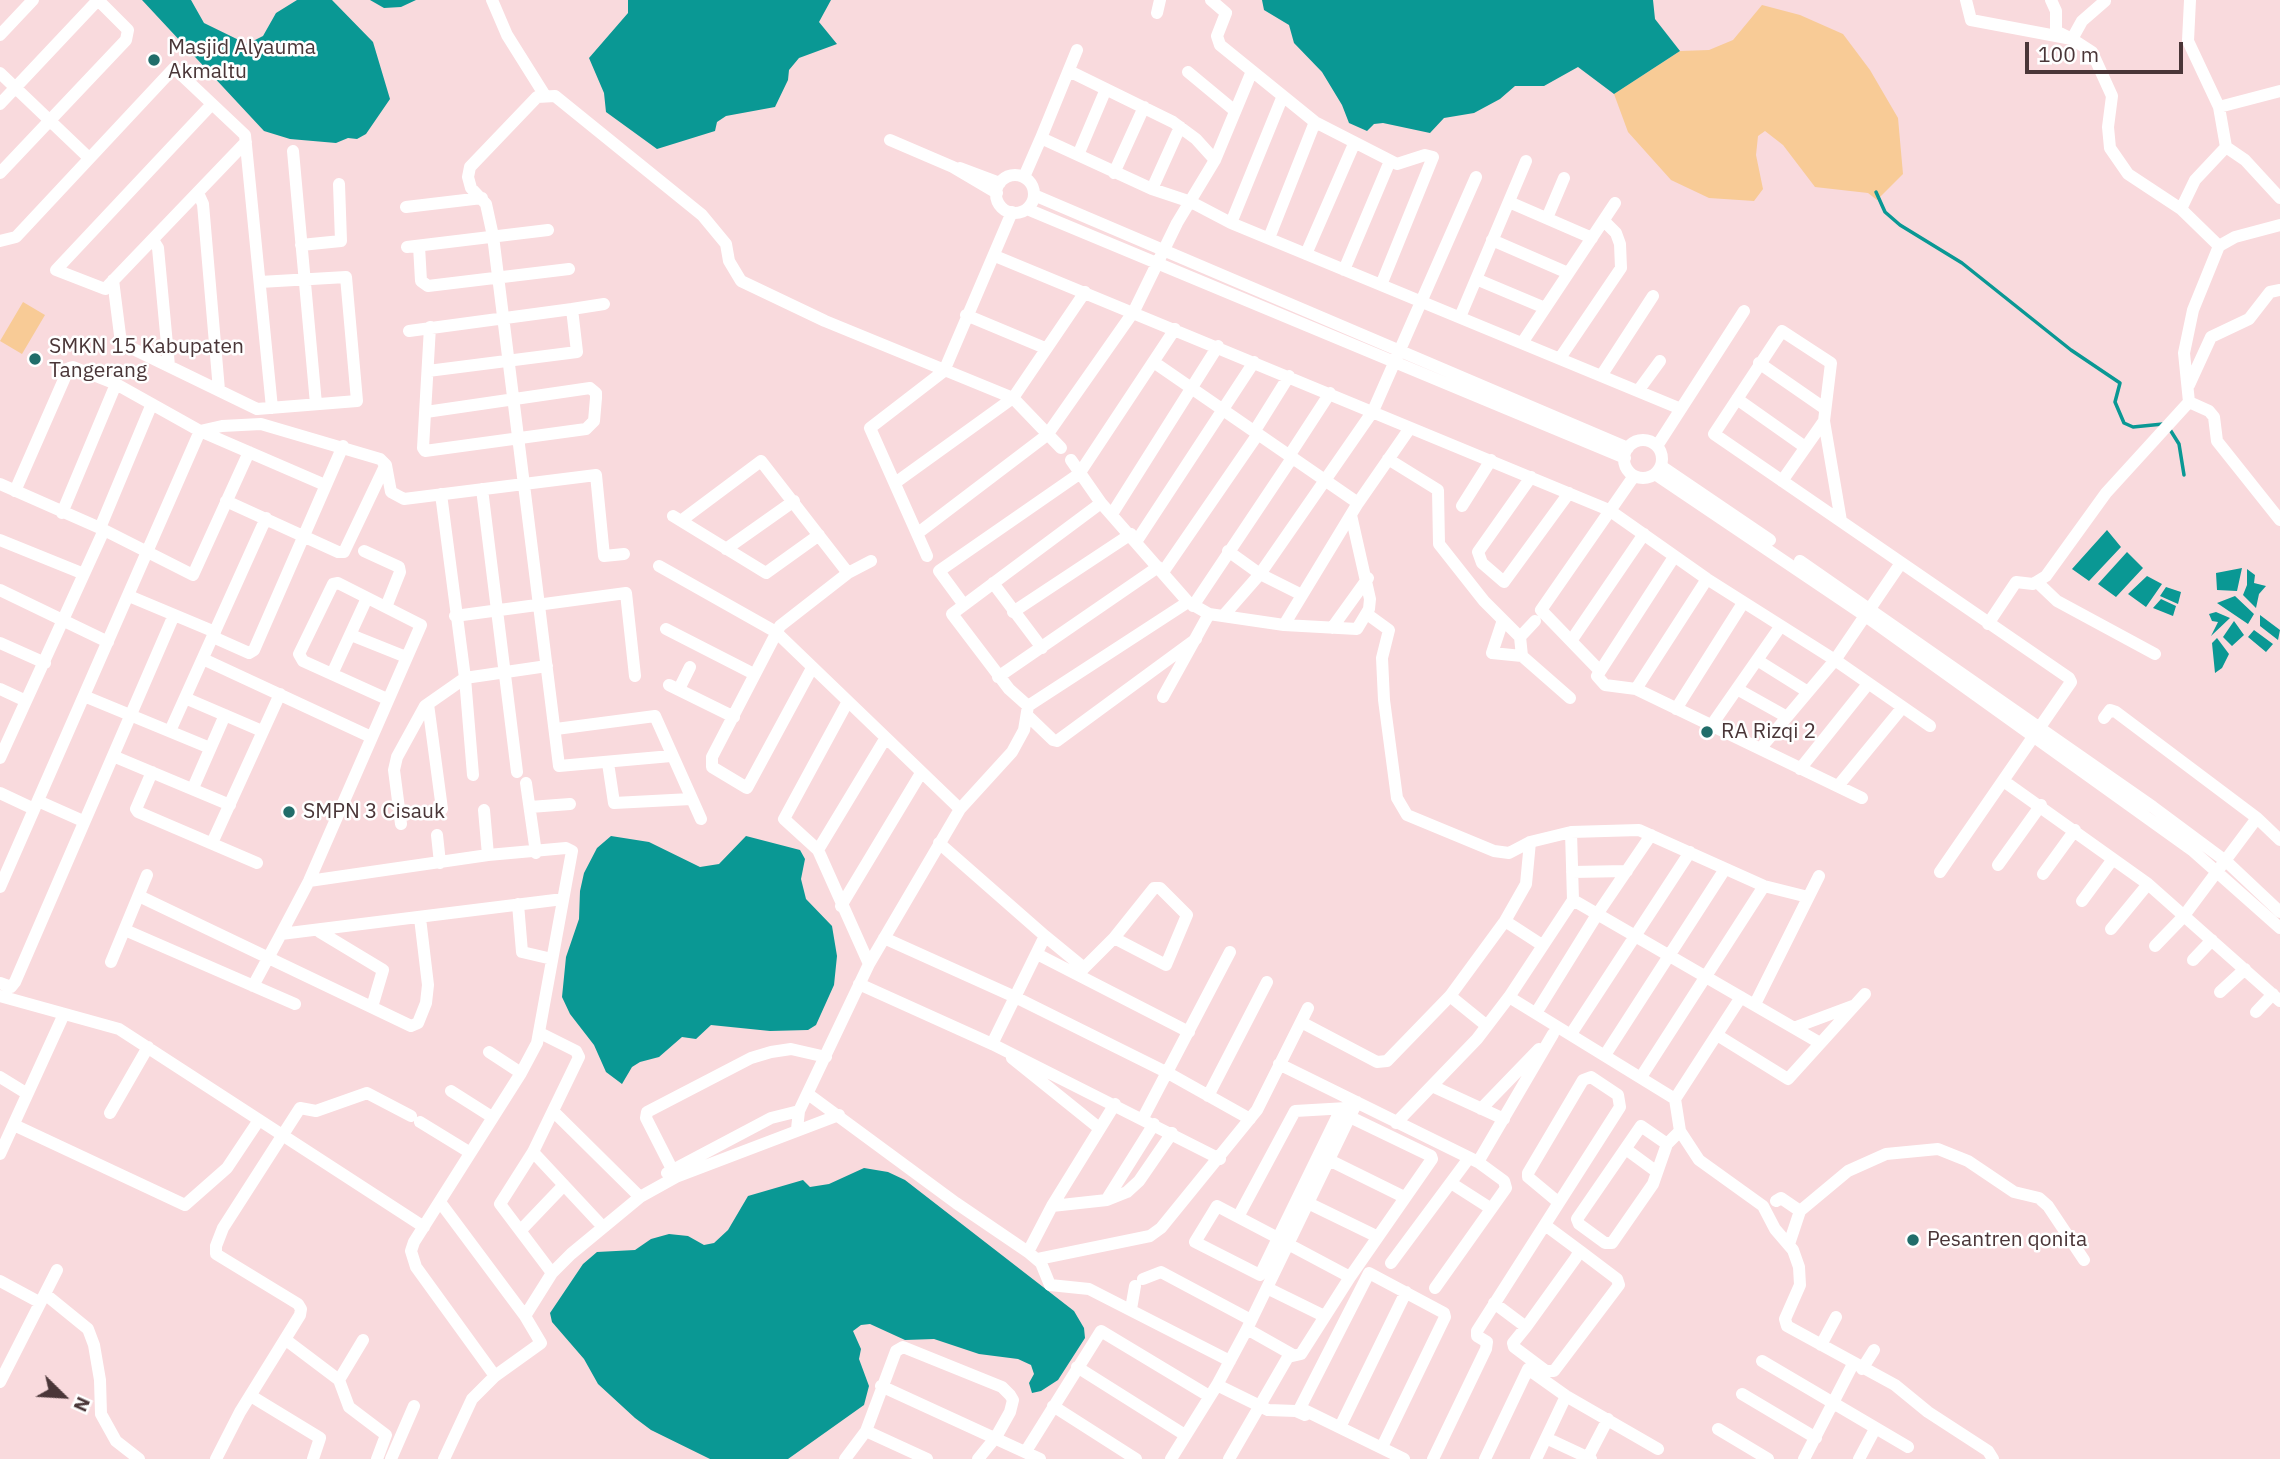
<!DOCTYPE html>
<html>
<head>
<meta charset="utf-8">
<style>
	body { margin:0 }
	#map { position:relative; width:2280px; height:1459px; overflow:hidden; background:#f9dadd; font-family:"IBM Plex Sans",sans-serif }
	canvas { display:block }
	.north { position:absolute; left:28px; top:1361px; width:70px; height:70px; -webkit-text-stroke:5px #fff; paint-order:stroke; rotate:114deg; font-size:19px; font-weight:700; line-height:28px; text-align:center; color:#4a3638 }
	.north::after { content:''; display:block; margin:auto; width:24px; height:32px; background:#4a3638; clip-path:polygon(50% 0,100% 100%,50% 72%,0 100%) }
	.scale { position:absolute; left:2025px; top:42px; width:158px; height:32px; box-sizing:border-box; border:4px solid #4a3638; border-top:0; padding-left:9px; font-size:21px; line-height:24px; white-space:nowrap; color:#4a3638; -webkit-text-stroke:5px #fff; paint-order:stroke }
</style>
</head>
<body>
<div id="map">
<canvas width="2280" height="1459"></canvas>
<div class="north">N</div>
<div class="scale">100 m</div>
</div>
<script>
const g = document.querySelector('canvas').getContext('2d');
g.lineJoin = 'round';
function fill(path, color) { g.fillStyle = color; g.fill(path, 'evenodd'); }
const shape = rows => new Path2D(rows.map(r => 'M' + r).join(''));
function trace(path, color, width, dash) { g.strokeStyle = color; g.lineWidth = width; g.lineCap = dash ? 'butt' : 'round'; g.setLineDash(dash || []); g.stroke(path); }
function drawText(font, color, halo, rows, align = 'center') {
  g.font = font + ' "IBM Plex Sans",sans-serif'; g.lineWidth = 5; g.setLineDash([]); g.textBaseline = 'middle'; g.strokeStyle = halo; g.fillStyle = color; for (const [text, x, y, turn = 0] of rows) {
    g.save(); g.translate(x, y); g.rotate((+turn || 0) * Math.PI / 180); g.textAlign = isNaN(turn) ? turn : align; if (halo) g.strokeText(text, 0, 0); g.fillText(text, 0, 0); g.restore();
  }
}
fill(shape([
	[1762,5,1800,15,1843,34,1870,70,1898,118,1903,174,1877,200,1868,193,1815,187,1783,145,1765,131,1758,136,1756,155,1763,189,1754,201,1709,198,1671,180,1628,132,1614,94,1680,51,1709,50,1733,40],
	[23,302,45,315,22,354,0,341]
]), '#f8cb96');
fill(shape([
	[142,0,191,0,204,23,247,44,263,36,276,13,297,0,332,0,373,42,390,99,366,134,357,139,348,138,336,143,290,139,264,131],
	[370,0,416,0,401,7,384,8],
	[628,0,831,0,819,22,837,44,799,58,789,70,788,80,775,107,726,116,717,122,715,131,657,149,606,112,604,93,589,58,628,13],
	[1262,0,1653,0,1655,19,1680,51,1614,94,1578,67,1544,86,1515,86,1500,99,1474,113,1444,118,1430,133,1383,123,1374,124,1367,131,1349,123,1342,105,1322,72,1294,43,1289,25,1264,10],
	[2107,530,2121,547,2089,581,2072,569],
	[2127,552,2143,568,2116,597,2098,584],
	[2242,568,2237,591,2217,590,2216,573],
	[2247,569,2255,575,2254,583,2266,586,2259,594,2256,608,2243,595,2247,585],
	[2147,576,2162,584,2146,607,2128,594],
	[2166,587,2181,592,2178,604,2160,596],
	[2235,596,2254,614,2248,624,2217,603],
	[2161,599,2176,606,2173,616,2153,608],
	[2216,612,2230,618,2211,636,2218,622,2212,621,2209,614],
	[2260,615,2280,630,2278,640,2260,626],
	[2234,621,2244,635,2232,646,2223,637],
	[2254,630,2273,644,2266,652,2248,637],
	[2217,638,2229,654,2222,668,2215,673,2212,643],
	[611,836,649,842,700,867,719,864,746,836,800,850,805,859,801,879,806,899,832,926,837,956,834,985,816,1025,808,1030,770,1031,711,1025,696,1039,682,1037,659,1057,640,1062,632,1067,622,1084,606,1072,594,1045,570,1014,562,997,566,957,579,919,580,891,584,873,597,848],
	[864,1168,888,1172,905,1180,1074,1311,1084,1328,1085,1338,1058,1380,1041,1391,1032,1393,1029,1383,1034,1374,1031,1365,1018,1359,979,1354,934,1339,905,1340,870,1324,861,1325,853,1331,861,1349,859,1359,869,1386,864,1405,788,1459,710,1459,651,1430,635,1418,598,1384,584,1359,552,1322,550,1313,583,1264,597,1252,635,1250,651,1239,669,1234,688,1236,704,1245,714,1243,728,1230,748,1196,803,1180,810,1187,829,1184]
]), '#0a9894');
trace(shape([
	[1876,192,1885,212,1900,225,1962,263,2071,350,2120,383,2115,402,2124,423,2133,427,2163,424],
	[2169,428,2179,444,2184,475]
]), '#0a9894', 3.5);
trace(shape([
	[492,0,507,35,544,94],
	[1211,0,1226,13,1217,36,1220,45,1315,122,1397,164,1425,155,1433,157,1381,285],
	[1966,0,1971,20,2072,39],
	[2051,0,2056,11,2056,31,2068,37],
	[2190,0,2188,41,2219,107,2226,147,2245,160,2280,198],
	[2105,1,2082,21,2072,39,2092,52,2112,96,2108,127,2110,148,2128,174,2181,209,2219,246],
	[1157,13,1160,0],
	[0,35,33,0],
	[1069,71,1173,122,1196,139,1215,160],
	[1188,72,1235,111],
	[0,73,89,158],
	[0,104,98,0],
	[212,104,56,270,105,289,246,142],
	[2219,107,2280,91],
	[1041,138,1077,50],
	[890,140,953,167,997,193],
	[293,151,316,404],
	[1078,155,1106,89],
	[960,168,1000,183],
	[0,173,126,40,128,30,98,0],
	[1114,173,1144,107],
	'996 194a19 19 0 1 1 38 0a19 19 0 1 1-38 0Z',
	[1024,177,1041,138,1152,189,1191,202,1231,223,1681,409],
	[1152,189,1180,127],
	[198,193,203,204,219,390],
	[1034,195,1628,448],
	[1509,202,1592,238],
	[406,207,482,198],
	[1027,209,1625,458],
	[2181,209,2195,180,2226,147],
	[1547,218,1564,178],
	[1231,223,1282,98],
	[1269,238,1315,122],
	[153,240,158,248,169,366],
	[1492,240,1568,273],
	[0,241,16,237,174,68,245,135,272,408],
	[301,245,341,241,339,184],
	[419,246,421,281,428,286,569,269],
	[407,247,548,230],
	[1306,254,1354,144],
	[995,256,1609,510,1707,579,1835,660,1930,726],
	[1344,270,1390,161],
	[1476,279,1545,308],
	[113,280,121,343,257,409,357,401,346,277,260,282],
	[572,309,604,304],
	[966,315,1045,348],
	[1460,317,1526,161],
	[409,331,572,309,577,352,428,371],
	[1522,343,1615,203],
	[1560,358,1621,268,1620,244,1616,233,1604,221],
	[1155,363,1358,503],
	[1759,363,1824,408],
	[1601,376,1653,296],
	[2189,385,2211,337,2249,319,2270,292,2280,290],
	[1638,391,1660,361],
	[1737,399,1805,447],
	[2189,402,2209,411,2214,417,2217,441,2280,520],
	[426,412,590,388,596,393,596,398,594,421,586,429,425,451,423,448,430,327],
	[1254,432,1289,376],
	'1624 459a19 19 0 1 1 38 0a19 19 0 1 1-38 0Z',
	[1657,446,1744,311],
	[1289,456,1330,393],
	[1388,459,1438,490,1439,544,1484,601,1520,637,1522,656,1570,698],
	[1071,460,1101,503,1188,602,1209,614,1284,625,1357,629,1369,609,1370,599,1351,515],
	[1661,466,1770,540],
	[1655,474,1867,617,2192,850,2280,928],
	[1531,477,1478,552,1482,563,1504,582,1569,493],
	[1782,481,1824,421],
	[895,483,1013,398,1085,292],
	[0,484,100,528,193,575,249,452],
	[482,489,517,772],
	[15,491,69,368,73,367,116,384,200,431,222,426,261,424,380,459,386,465,391,492,404,499,596,475,604,556,624,554],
	[441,494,465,678,547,666],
	[226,501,338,552,344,552,385,466],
	[1101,503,952,614,1009,689,1028,706,1188,602],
	[1462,506,1491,460],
	[62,513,116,384],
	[1112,514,1218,346],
	[673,516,766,573,819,535],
	[682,520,761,461,848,573],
	[1841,521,1824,421,1831,363,1782,331,1714,434,2069,678,2071,682,1940,872],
	[100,528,151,406],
	[918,533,1047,435,1134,311,1177,223,1215,160,1252,71],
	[0,540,84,574],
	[1136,542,1254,362],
	[726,549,794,501],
	[364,551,399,567,400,572,386,607],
	[1228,551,1260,574,1373,411,1476,177],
	[927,556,870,428,944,371,1012,212],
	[1800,561,2153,807,2227,862,2280,912],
	[659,566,776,632,960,809],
	[1163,572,1258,434],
	[1707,579,1636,689,1862,798],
	[2037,582,2057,601,2155,654],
	[993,583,1042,648],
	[0,590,108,642],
	[129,596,215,632],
	[964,605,939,571,1079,474,1175,329],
	[1193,606,1292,458],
	[1013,612,1131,534],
	[1367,614,1389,630,1382,658,1384,700,1397,798,1407,815,1494,851,1509,853,1530,842,1571,832,1639,830,1764,886,1808,897],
	[1224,615,1260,574,1300,594],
	[455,616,626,593,635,676],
	[1503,620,1492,653,1522,656],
	[1988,624,2016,582,2033,584,2046,576,2106,493,2189,402,2184,353,2193,310,2219,246,2235,237,2280,225],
	[1284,625,1358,503,1410,428],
	[1332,628,1368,578],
	[666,629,754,674],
	[351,635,406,657],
	[213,637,249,653,254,650,343,446],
	[1520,637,1535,621],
	[1571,641,1644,534],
	[0,643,45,663],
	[203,659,371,737],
	[1757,660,1808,692],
	[812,668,747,788,712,767,712,757,780,626,848,573,871,561],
	[1599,670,1541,610,1634,476],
	[332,674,367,598],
	[998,677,1158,567],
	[669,685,734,717],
	[0,689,26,701],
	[679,689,690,667],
	[1636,689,1605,685,1597,676,1674,557],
	[1737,689,1787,717],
	[84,696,210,748],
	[1163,697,1209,614],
	[185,698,262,731],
	[847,703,784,819,818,850,869,964],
	[428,704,442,809],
	[1676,709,1743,603],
	[1028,716,1053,740,1057,741,1196,639],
	[2104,718,2110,710,2116,712,2257,818,2280,840],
	[1711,726,1780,627],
	[556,729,655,716,701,819],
	[170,731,266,518],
	[1760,749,1835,660,1901,563],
	[113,756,230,805],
	[671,756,559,766,493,236,486,204,471,188,468,177,470,167,537,97,555,96,702,215,726,244,729,261,741,281,825,321,1013,398,1061,448],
	[0,758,104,530],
	[608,763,614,803,691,799],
	[1800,769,1868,684],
	[152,772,136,809,138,812,257,863],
	[2005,782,2148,884,2280,1001],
	[526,783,536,853],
	[1838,786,1902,708],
	[193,788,225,715],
	[0,793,34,809],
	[38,801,83,821],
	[530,807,570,804],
	[484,810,488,855],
	[401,824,394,770,397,757,425,706,465,678,473,775],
	[1571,832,1573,900,1820,1043],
	[437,835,440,863],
	[212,843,280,694],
	[939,843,1045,936,992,1044],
	[818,850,885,739],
	[1998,865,2041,805],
	[1572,872,1627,871],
	[2043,874,2075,830],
	[309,881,488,855,566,848,572,851,537,1043,521,1073,414,1242,411,1251,416,1267,495,1376],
	[0,887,200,431,325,485],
	[139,896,411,1026,418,1023,426,1003,428,985,420,918],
	[2082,901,2113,859],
	[518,904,522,952,552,959],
	[841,906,921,773],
	[1505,921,1542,945],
	[2111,929,2148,884],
	[125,930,295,1004],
	[320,932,383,970,372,1007],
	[281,934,309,881,421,625,338,583,333,584,299,654,303,661,387,699],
	[1045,936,1084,968],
	[884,938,1015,997,1168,1073,1250,1119],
	[2155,946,2183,917,2257,818],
	[1037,954,1189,1032],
	[2193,960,2212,940],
	[111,962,147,875],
	[1078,974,1114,938,1154,888,1160,888,1187,915,1166,965,1114,938],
	[0,983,11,987,15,982,174,615],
	[859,984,992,1044,1220,1159],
	[253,986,281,934,563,899],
	[2220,992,2245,969],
	[0,996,119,1029,424,1227],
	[1450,996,1487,1026],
	[1509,997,1675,1099],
	[1741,997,1675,1099,1680,1131,1699,1160,1763,1206,1775,1229,1793,1250,1799,1267,1800,1285,1785,1319,1787,1326,1895,1385,1928,1412,1988,1451,1993,1459],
	[1755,1004,1819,876],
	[2256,1012,2273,994],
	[1536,1013,1598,913,1651,835],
	[1301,1022,1377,1062,1387,1061,1450,996,1505,921,1526,884,1530,842],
	[1796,1027,1855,1005],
	[540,1033,576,1051,579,1057,533,1152,500,1204,552,1273],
	[1571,1034,1690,852],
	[1717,1035,1788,1079,1865,994],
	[489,1052,521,1073],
	[1605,1055,1725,869],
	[1012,1058,1099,1128],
	[1279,1064,1478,1162,1504,1181,1506,1188,1435,1288],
	[0,1077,26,1093],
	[1641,1077,1764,886],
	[1432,1086,1504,1119],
	[451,1091,492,1117],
	[808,1094,956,1203,1028,1252,1041,1263,1050,1285,1089,1289,1230,1361],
	[1208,1096,1267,982],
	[1481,1109,1539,1049],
	[553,1111,640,1197],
	[110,1113,148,1047],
	[1143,1118,1230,952],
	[420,1122,469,1152],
	[1396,1123,1477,1039,1509,997,1573,900],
	[14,1125,185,1205,227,1168,259,1120],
	[797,1129,799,1111,869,964,960,809,1012,752,1024,730,1028,706],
	[1667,1144,1641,1126,1577,1219,1579,1224,1605,1243,1612,1243,1653,1184,1667,1144,1680,1131],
	[1627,1150,1657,1172],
	[533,1152,603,1227],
	[0,1154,64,1014],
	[1329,1160,1404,1197],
	[1478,1162,1553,1034],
	[667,1173,771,1118,799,1111],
	[676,1177,646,1118,647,1112,751,1058,771,1052,791,1049,826,1057],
	[1451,1183,1490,1208],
	[1107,1199,1154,1124],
	[1776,1201,1781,1198,1800,1211],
	[440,1202,525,1316],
	[1308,1203,1378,1237],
	[1052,1206,1107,1200,1127,1192,1139,1181,1172,1133],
	[1238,1217,1295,1111,1347,1108],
	[521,1230,564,1185],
	[1278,1238,1217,1206,1195,1242,1260,1275,1278,1238,1341,1109],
	[1288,1244,1350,1277],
	[1789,1244,1800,1211,1848,1171,1886,1154,1938,1149,1968,1161,2014,1192,2039,1198,2048,1206,2084,1260],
	[1028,1252,1052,1206,1115,1104],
	[1038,1259,1150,1236,1161,1228,1257,1110,1308,1008],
	[1391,1263,1469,1158],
	[1143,1279,1161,1272,1251,1320],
	[0,1281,39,1302],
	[1267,1288,1324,1316],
	[45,1294,88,1329,94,1345,100,1380,101,1414,116,1441,139,1459],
	[1494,1303,1526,1327,1575,1259,1580,1251,1545,1225],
	[1131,1309,1135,1286],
	[1526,1327,1513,1343,1514,1347,1546,1371,1554,1371,1619,1285,1617,1279,1580,1251],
	[1247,1329,1293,1355],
	[286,1340,339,1380,349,1407,386,1435,377,1459],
	[1821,1345,1836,1317],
	[1762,1361,1908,1447],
	[1077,1367,1185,1435],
	[1862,1369,1874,1350],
	[339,1380,363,1340],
	[0,1382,57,1270],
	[1217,1385,1268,1410,1296,1411,1305,1415],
	[881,1386,1040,1459],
	[1742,1394,1816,1438],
	[251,1396,320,1438,313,1459],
	[1053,1406,1136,1459],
	[1340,1427,1406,1292],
	[1718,1429,1768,1459],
	[866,1431,927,1459],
	[1546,1438,1591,1459],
	[1382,1447,1445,1317,1444,1313,1369,1273,1300,1408,1404,1459],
	[1026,1451,1101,1331,1209,1396],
	[216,1459,240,1412,300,1315,301,1309,298,1304,216,1254,216,1246,223,1228,300,1108,316,1111,367,1093,411,1116],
	[391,1459,414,1406],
	[444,1459,472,1399,495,1376,541,1343,525,1316,552,1273,571,1254,640,1197,676,1177,839,1115],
	[845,1459,866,1431,896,1351,903,1347,1002,1387,1010,1395,1013,1400,1010,1412,996,1437,978,1459],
	[1171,1459,1217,1385,1247,1329,1357,1102],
	[1229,1459,1288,1357,1301,1354,1350,1277,1432,1159,1431,1156,1350,1117],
	[1433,1459,1486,1349,1487,1342,1477,1336,1477,1331,1620,1107,1618,1095,1591,1077,1583,1080,1528,1173,1528,1177,1558,1202],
	[1485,1459,1528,1369,1566,1396,1658,1449],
	[1536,1459,1566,1396],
	[1587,1459,1608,1419],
	[1804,1459,1853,1364],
	[1859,1459,1875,1429]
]), '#fff', 12);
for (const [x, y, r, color] of [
	[154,60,7,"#216d6a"],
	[35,359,7,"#216d6a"],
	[1707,732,7,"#216d6a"],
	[289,812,7,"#216d6a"],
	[1913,1240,7,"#216d6a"]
]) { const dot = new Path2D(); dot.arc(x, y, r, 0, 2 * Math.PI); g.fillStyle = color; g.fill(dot); trace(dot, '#fff', 2.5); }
drawText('21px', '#4a3638', '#fff', [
	["Masjid Alyauma",168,48],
	["Akmaltu",168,72],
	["SMKN 15 Kabupaten",49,347],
	["Tangerang",49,371],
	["RA Rizqi 2",1721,732],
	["SMPN 3 Cisauk",303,812],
	["Pesantren qonita",1927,1240]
], 'left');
</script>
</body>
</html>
